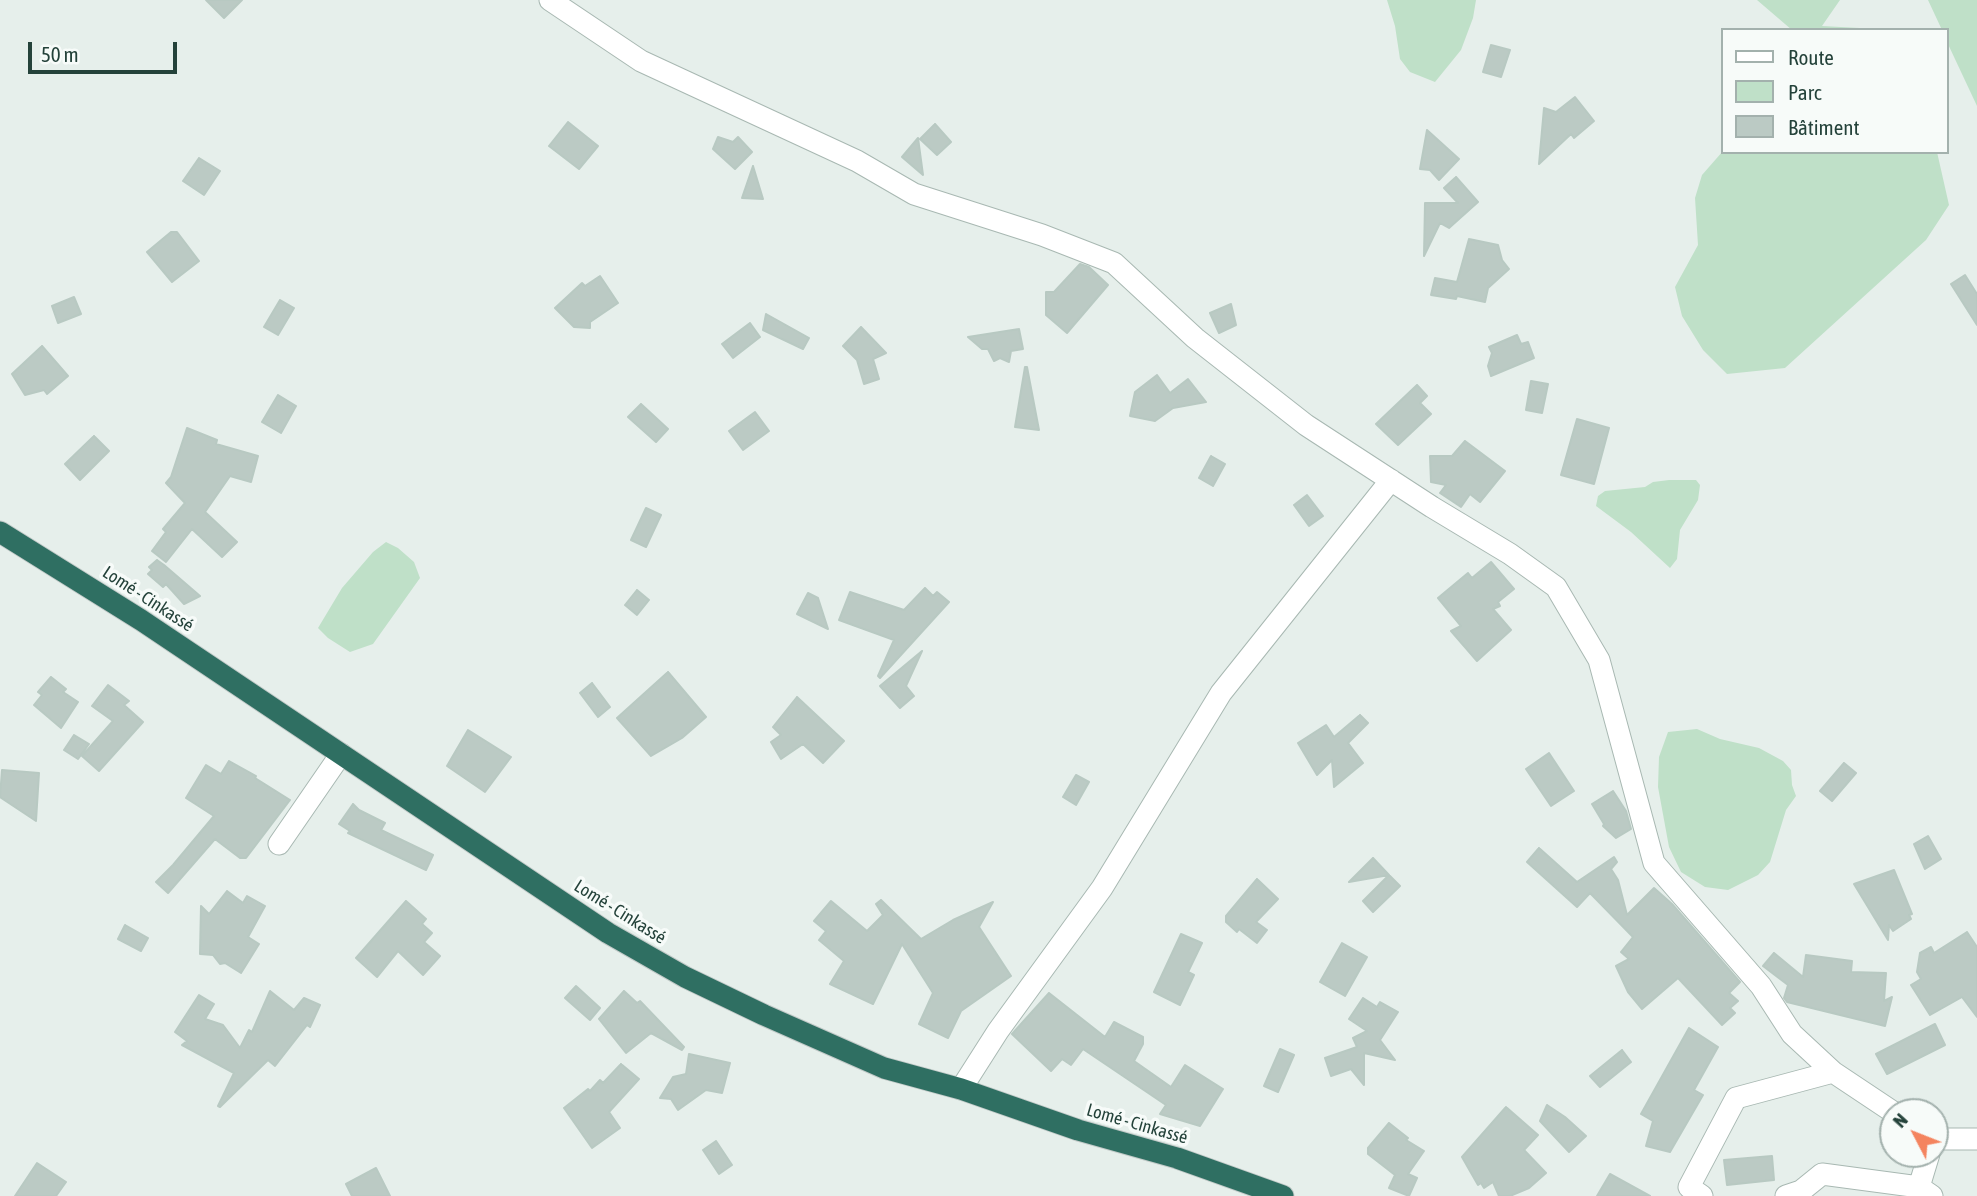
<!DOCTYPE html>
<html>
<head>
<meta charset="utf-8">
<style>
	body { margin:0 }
	#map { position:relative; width:1977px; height:1196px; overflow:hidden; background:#e6efeb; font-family:"Asap Condensed",sans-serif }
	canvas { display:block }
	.legend { position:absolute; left:1721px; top:28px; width:228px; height:126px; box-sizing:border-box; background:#f7fbf9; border:2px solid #a3b1ad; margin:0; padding:9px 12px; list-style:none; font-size:21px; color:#24423a }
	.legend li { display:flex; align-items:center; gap:14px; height:35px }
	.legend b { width:35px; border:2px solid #a3b1ad }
	.north { position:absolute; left:1879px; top:1098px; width:70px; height:70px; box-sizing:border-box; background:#f7fbf9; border:2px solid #a3b1ad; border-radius:50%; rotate:312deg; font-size:19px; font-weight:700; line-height:28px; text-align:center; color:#24423a }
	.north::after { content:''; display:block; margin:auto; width:24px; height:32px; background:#f4845f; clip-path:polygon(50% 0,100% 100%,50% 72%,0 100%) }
	.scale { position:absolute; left:28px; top:42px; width:149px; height:32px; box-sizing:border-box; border:4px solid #24423a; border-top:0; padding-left:9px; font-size:21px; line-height:24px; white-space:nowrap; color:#24423a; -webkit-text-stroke:5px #f7fbf9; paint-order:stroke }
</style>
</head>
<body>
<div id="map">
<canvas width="1977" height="1196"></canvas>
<ul class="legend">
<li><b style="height:9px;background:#fff"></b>Route</li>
<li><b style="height:19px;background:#bfe0c8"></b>Parc</li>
<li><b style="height:19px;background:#bbcac4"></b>Bâtiment</li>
</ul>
<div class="north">N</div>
<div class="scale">50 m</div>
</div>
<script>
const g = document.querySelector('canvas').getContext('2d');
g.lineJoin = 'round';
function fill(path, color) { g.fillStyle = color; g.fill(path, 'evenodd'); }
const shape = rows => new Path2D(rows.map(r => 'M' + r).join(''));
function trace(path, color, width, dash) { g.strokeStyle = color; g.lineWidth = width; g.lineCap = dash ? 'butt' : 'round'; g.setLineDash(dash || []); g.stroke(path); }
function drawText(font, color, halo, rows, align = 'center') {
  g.font = font + ' "Asap Condensed",sans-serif'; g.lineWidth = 7; g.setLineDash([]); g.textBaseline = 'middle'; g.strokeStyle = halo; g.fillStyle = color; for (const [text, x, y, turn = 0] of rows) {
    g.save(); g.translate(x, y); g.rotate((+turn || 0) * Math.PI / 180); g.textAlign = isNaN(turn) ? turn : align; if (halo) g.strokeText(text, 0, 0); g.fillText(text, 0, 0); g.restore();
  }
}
fill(shape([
	[1387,0,1476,0,1473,18,1461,50,1435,82,1410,72,1400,59,1395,26],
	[1757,0,1840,0,1822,26,1897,30,1792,30],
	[1928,0,1977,0,1977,106,1947,42,1947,30,1942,30],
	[1723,151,1937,152,1949,205,1926,240,1785,368,1727,374,1703,350,1682,316,1675,287,1698,245,1695,198,1702,175],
	[1669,480,1696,480,1700,485,1698,500,1680,530,1677,559,1670,568,1631,532,1596,506,1598,496,1605,491,1645,487,1653,482],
	[386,542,398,548,414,562,420,578,373,644,350,652,328,638,318,628,342,588,373,552],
	[1697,729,1720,739,1759,748,1783,761,1791,770,1792,785,1796,796,1786,810,1770,862,1758,875,1728,890,1705,887,1681,872,1669,847,1658,787,1659,757,1668,732]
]), '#bfe0c8');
const building = shape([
	[206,0,242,0,224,18,206,0],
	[1491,45,1510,50,1501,77,1483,72,1491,45],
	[1575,97,1594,121,1574,138,1571,134,1539,164,1544,108,1556,112,1575,97],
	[568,122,598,146,579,169,549,146,568,122],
	[935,124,951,142,937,155,920,139,935,124],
	[1427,130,1459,159,1439,180,1430,170,1420,169,1427,130],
	[718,137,733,142,738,137,752,152,735,169,713,149,718,137],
	[918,138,923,175,902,157,918,138],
	[199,158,220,171,204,195,183,181,199,158],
	[753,166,763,199,742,198,753,166],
	[1456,177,1478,202,1449,228,1440,223,1424,256,1425,203,1458,203,1444,188,1456,177],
	[171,232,177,232,199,261,172,282,147,252,171,232],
	[1469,239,1498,245,1502,260,1509,269,1488,288,1485,302,1457,296,1456,299,1431,295,1435,278,1457,282,1469,239],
	[1080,264,1089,267,1108,285,1067,333,1046,315,1046,292,1054,292,1080,264],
	[1965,275,1977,294,1977,325,1951,284,1965,275],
	[600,276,618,303,590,322,590,328,574,327,555,308,582,283,585,286,600,276],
	[74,297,81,314,58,323,52,306,74,297],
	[280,300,294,308,278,335,264,327,280,300],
	[1231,304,1236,325,1219,333,1210,313,1231,304],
	[766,314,809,338,803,349,763,330,766,314],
	[750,323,760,337,733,358,722,344,750,323],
	[861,327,886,353,873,359,879,379,864,384,857,360,843,346,861,327],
	[1019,329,1023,349,1011,351,1009,362,1000,358,994,361,988,349,982,349,968,337,1019,329],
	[1517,335,1521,344,1528,342,1534,358,1491,376,1488,366,1492,353,1489,347,1517,335],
	[42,346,68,376,47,394,44,390,25,395,12,374,42,346],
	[1025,367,1027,367,1039,430,1015,427,1025,367],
	[1157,375,1170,393,1188,379,1206,402,1173,408,1155,421,1130,416,1135,392,1157,375],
	[1531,381,1548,384,1542,413,1526,410,1531,381],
	[1417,385,1427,396,1420,403,1431,414,1398,445,1376,424,1417,385],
	[278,395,296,406,281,433,262,422,278,395],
	[641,404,668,429,656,442,628,417,641,404],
	[755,412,769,431,743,450,729,431,755,412],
	[1577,419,1609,428,1594,484,1561,475,1577,419],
	[187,428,217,440,216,444,258,456,251,482,230,476,205,512,237,542,222,557,192,529,166,562,152,551,166,532,163,529,185,503,166,483,171,477,187,428],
	[94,436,109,451,80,480,65,464,94,436],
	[1465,441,1505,471,1480,502,1470,494,1461,507,1440,493,1446,485,1431,482,1430,456,1452,456,1465,441],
	[1211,456,1225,464,1213,486,1199,478,1211,456],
	[1307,495,1323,516,1309,526,1294,505,1307,495],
	[646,508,661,515,646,547,631,540,646,508],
	[157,560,164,565,200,596,184,604,166,584,163,587,148,574,152,570,149,567,157,560],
	[1491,562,1514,589,1498,602,1500,606,1493,609,1511,630,1477,661,1451,631,1461,626,1438,598,1468,573,1472,578,1491,562],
	[925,588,933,596,937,592,949,602,880,678,878,676,894,640,839,620,850,592,904,610,925,588],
	[637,590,649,600,637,615,625,605,637,590],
	[808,593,818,598,828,629,797,614,808,593],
	[922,651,906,686,914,696,900,708,880,686,922,651],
	[668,672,706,717,682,738,651,756,617,718,668,672],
	[51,677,66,689,63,692,78,702,61,728,34,705,42,695,38,692,51,677],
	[592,683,610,707,598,717,580,693,592,683],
	[108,685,129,701,124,705,143,722,99,771,82,756,113,721,92,706,108,685],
	[797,697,844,741,823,763,803,744,781,759,771,742,781,735,773,727,797,697],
	[1360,715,1368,723,1348,743,1363,763,1334,787,1332,760,1317,775,1298,743,1326,725,1334,737,1360,715],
	[468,730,511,757,485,792,447,766,468,730],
	[74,735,89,744,78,759,64,750,74,735],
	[1549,753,1574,791,1551,806,1526,769,1549,753],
	[229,761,256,776,255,778,290,800,246,858,240,858,215,839,168,893,156,882,173,865,214,816,186,798,206,765,221,774,229,761],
	[1844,763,1856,773,1832,801,1820,791,1844,763],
	[2,770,39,773,36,821,0,797,2,770],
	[1076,775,1089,782,1076,805,1063,797,1076,775],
	[1613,791,1626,811,1631,829,1616,838,1603,826,1604,824,1592,804,1613,791],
	[353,804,359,810,385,823,381,830,433,855,426,870,348,833,350,831,339,824,353,804],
	[1928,836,1941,859,1925,869,1914,844,1928,836],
	[1539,848,1577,882,1614,857,1617,862,1611,869,1618,880,1627,915,1654,888,1672,904,1740,982,1729,993,1738,1001,1730,1008,1735,1013,1722,1025,1678,978,1642,1009,1628,992,1616,966,1629,959,1621,952,1633,937,1590,893,1577,907,1527,862,1539,848],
	[1373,858,1389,875,1349,882,1373,858],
	[1894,870,1912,914,1909,915,1911,919,1893,931,1889,925,1888,940,1854,884,1894,870],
	[1389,875,1400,886,1373,912,1363,901,1389,875],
	[1257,879,1278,899,1256,922,1267,930,1257,943,1239,929,1237,932,1226,922,1226,916,1257,879],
	[227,891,243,903,247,896,265,906,248,937,259,944,241,973,225,963,220,964,213,955,200,954,201,906,209,914,227,891],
	[881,900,921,939,953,920,993,902,979,927,1011,976,961,1011,948,1038,919,1024,933,993,902,944,873,1004,830,984,844,961,819,940,826,931,814,921,831,901,867,931,883,915,876,904,881,900],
	[406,901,426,919,422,924,432,933,424,942,440,956,423,975,398,951,377,977,356,958,406,901],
	[125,925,148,938,141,951,118,939,125,925],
	[1967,932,1977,947,1977,1017,1962,997,1930,1015,1911,985,1921,979,1917,972,1920,953,1931,947,1934,953,1967,932],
	[1181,934,1202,943,1188,972,1194,975,1180,1005,1154,992,1181,934],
	[1342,943,1367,957,1345,996,1320,982,1342,943],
	[1774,953,1803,977,1806,955,1852,961,1851,972,1886,973,1884,1001,1892,997,1885,1026,1787,1002,1784,998,1788,985,1763,966,1774,953],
	[576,986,600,1008,590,1020,565,998,576,986],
	[270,991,294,1010,304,998,320,1005,310,1027,307,1025,275,1066,268,1060,220,1107,218,1106,234,1073,182,1045,187,1041,175,1032,199,995,214,1004,205,1019,223,1025,240,1048,249,1030,252,1032,270,991],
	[624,991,637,1003,640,1001,684,1047,682,1050,651,1033,626,1053,599,1019,624,991],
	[1049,993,1105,1037,1114,1022,1143,1037,1143,1044,1134,1061,1171,1087,1185,1065,1223,1089,1200,1126,1160,1114,1166,1105,1083,1049,1071,1065,1062,1059,1051,1071,1012,1034,1049,993],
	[1363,998,1377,1007,1380,1002,1398,1012,1380,1040,1395,1060,1364,1053,1364,1085,1351,1069,1331,1076,1325,1058,1357,1047,1353,1038,1367,1031,1349,1019,1363,998],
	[1935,1024,1945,1045,1887,1074,1876,1054,1935,1024],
	[1689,1028,1718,1047,1694,1090,1703,1095,1670,1152,1646,1146,1653,1121,1641,1114,1689,1028],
	[1280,1049,1294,1055,1278,1092,1264,1086,1280,1049],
	[1622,1050,1631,1062,1600,1087,1590,1076,1622,1050],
	[689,1054,730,1063,722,1093,706,1090,678,1110,671,1099,660,1098,673,1077,686,1074,689,1054],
	[621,1064,639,1079,609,1112,620,1128,592,1148,564,1108,588,1089,590,1091,600,1080,603,1083,621,1064],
	[1547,1105,1565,1117,1586,1136,1569,1152,1540,1121,1547,1105],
	[1506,1107,1538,1135,1524,1150,1546,1173,1529,1188,1510,1196,1499,1196,1493,1182,1484,1188,1481,1183,1478,1185,1462,1157,1506,1107],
	[1389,1123,1408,1138,1406,1140,1424,1151,1408,1174,1417,1178,1409,1196,1389,1188,1395,1175,1368,1154,1368,1148,1389,1123],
	[716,1141,732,1165,719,1174,703,1150,716,1141],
	[1772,1156,1774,1180,1727,1185,1724,1160,1772,1156],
	[37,1163,66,1182,56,1196,15,1196,37,1163],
	[376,1168,390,1196,352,1196,346,1184,376,1168],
	[1610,1174,1650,1196,1597,1196,1610,1174]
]);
fill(building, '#bbcac4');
trace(building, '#b8c9c2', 2);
const minor = shape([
	[550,0,641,61,857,161,914,194,1042,235,1114,263,1195,338,1306,425,1432,507,1510,554,1556,587,1599,660,1654,863,1761,986,1792,1034,1833,1072,1893,1112],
	[279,844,341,754],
	[961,1089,998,1031,1102,888,1221,693,1391,480],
	[1935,1139,1977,1139],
	[1919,1187,1929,1154],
	[1702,1196,1689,1187,1736,1098,1833,1072],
	[1786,1196,1801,1191,1822,1174,1919,1187,1932,1196]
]);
const highway = shape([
	[0,532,141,620,608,933,685,977,764,1015,884,1068,961,1089,1078,1130,1177,1158,1283,1196]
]);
trace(minor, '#a8b8b2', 23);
trace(highway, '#c2cac8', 23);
trace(minor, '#fff', 21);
trace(highway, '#2f6f62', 21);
drawText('18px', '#24423a', '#f7fbf9', [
	["Lomé - Cinkassé",148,599,33],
	["Lomé - Cinkassé",620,912,32],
	["Lomé - Cinkassé",1137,1124,16]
]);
</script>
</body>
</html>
